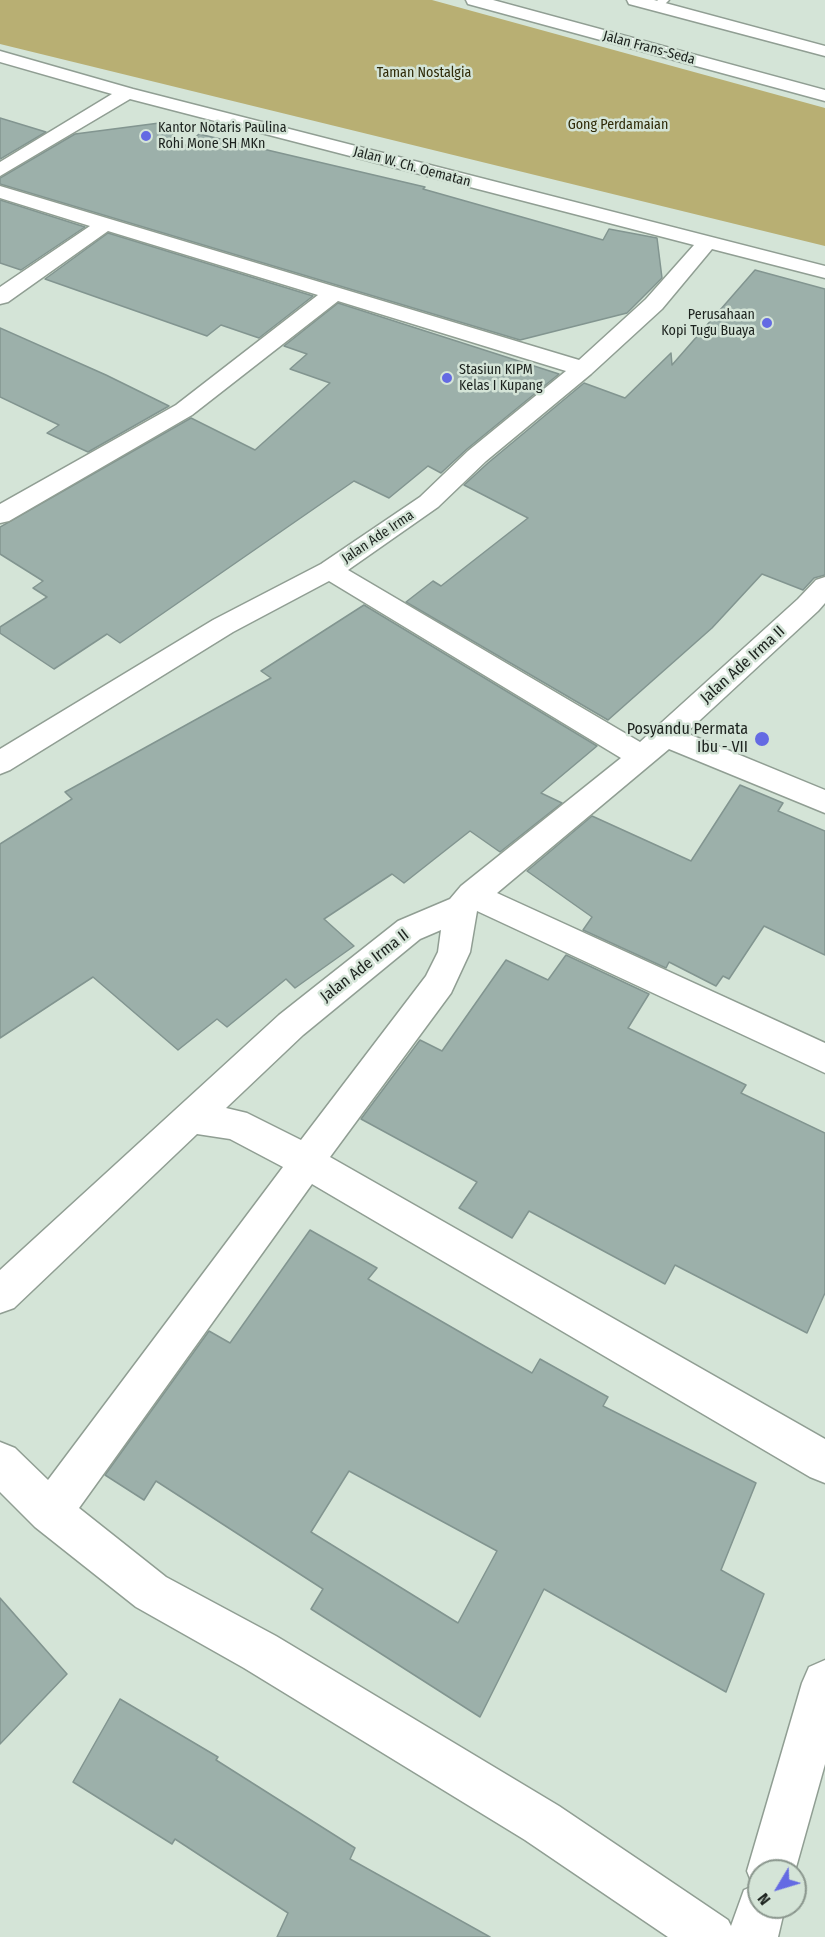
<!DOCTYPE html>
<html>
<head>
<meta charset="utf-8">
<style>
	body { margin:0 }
	#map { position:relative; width:825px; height:1937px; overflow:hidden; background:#d4e4d7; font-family:"Fira Sans Condensed",sans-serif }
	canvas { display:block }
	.north { position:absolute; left:747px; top:1859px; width:60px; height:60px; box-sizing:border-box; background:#d4e4d7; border:2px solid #8a968d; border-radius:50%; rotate:232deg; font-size:16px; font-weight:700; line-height:24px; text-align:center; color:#1c221e }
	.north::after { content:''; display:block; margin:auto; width:21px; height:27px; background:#646ae3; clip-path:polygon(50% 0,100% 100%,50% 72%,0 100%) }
</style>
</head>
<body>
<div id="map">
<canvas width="825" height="1937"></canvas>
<div class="north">N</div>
</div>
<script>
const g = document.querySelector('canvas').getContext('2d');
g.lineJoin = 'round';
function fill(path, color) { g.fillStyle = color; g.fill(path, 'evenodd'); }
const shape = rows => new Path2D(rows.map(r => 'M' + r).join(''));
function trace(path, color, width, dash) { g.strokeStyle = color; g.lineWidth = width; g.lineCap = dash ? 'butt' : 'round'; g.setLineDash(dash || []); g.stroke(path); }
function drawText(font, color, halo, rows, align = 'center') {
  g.font = font + ' "Fira Sans Condensed",sans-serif'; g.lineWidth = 5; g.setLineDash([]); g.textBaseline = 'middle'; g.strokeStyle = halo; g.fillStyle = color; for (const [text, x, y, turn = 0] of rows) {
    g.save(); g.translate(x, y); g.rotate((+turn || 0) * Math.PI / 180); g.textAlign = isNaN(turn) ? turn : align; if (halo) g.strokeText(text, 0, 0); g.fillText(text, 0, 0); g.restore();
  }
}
fill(shape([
	[0,0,432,0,825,108,825,246,0,44]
]), '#b8af73');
const building = shape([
	[0,118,46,132,0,159,0,118],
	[167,122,180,150,199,134,425,187,423,189,603,240,609,229,657,238,662,278,627,313,520,340,0,184,0,178,75,134,167,122],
	[0,200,85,227,21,270,0,263,0,200],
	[108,233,313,296,259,338,221,325,207,336,45,279,108,233],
	[755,270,825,289,825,575,814,578,803,590,762,574,712,628,608,720,406,602,433,581,441,586,528,518,464,485,488,463,584,383,625,398,671,353,672,365,755,270],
	[338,303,559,374,467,449,441,473,428,466,389,498,354,481,120,643,107,634,54,669,0,633,0,627,47,597,33,588,43,581,0,554,0,527,191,418,255,450,330,383,290,369,307,354,284,346,338,303],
	[0,328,106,375,169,406,88,452,47,433,59,425,0,397,0,328],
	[364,605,597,746,541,793,562,803,500,852,470,831,404,883,392,874,324,919,354,946,295,988,286,979,227,1027,217,1019,178,1050,93,977,0,1038,0,844,72,799,65,792,271,678,261,671,364,605],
	[740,785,783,803,778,811,825,831,825,955,764,926,729,979,723,976,716,986,669,962,666,968,583,930,592,917,527,871,592,816,691,861,740,785],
	[566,955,649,994,628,1028,746,1085,741,1093,825,1133,825,1293,807,1333,675,1265,665,1284,529,1211,512,1238,459,1208,477,1182,361,1119,420,1040,442,1051,506,960,548,980,566,955],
	[310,1230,377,1268,368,1279,486,1347,532,1373,540,1359,608,1397,603,1406,756,1483,721,1570,764,1594,726,1692,544,1589,480,1717,311,1609,323,1589,156,1481,144,1500,105,1475,209,1331,230,1343,310,1230],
	[349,1471,497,1551,458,1623,311,1532,349,1471],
	[0,1598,67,1674,0,1744,0,1598],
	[120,1699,218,1757,216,1760,355,1848,350,1859,490,1937,277,1937,288,1913,175,1839,172,1844,73,1782,120,1699]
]);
fill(building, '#9cb0aa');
trace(building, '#829590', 1.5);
const service = shape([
	[658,0,669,0,661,8,653,8,652,6,658,0]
]);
const minor = shape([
	[0,51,133,89,825,266,825,278,712,249,662,309,591,374,486,461,438,507,348,570,640,742,798,599,816,580,825,577,825,603,818,611,686,733,825,790,825,813,669,749,497,893,825,1043,825,1073,477,911,470,952,451,993,330,1157,825,1439,825,1483,810,1477,312,1184,79,1508,166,1577,276,1636,559,1806,728,1920,731,1926,744,1890,753,1886,747,1871,802,1683,809,1667,825,1660,825,1764,795,1871,759,1871,759,1907,785,1907,778,1937,668,1937,525,1840,244,1668,136,1607,35,1527,0,1492,0,1442,15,1448,48,1480,283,1167,230,1139,197,1134,14,1308,0,1313,0,1270,279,1015,398,921,450,899,461,886,621,758,329,581,233,632,10,770,0,774,0,749,213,620,321,564,420,497,468,451,566,371,338,301,192,415,9,521,0,523,0,504,176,405,318,295,108,231,8,302,0,304,0,287,90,226,0,198,0,186,579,360,646,299,694,245,130,99,0,176,0,162,112,94,0,62,0,51],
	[441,930,438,952,426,976,301,1140,247,1113,226,1108,303,1035,420,939,441,930]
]);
const primary = shape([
	[466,0,493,0,825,90,825,101,468,4,466,0],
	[627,0,654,0,825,46,825,56,629,4,627,0]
]);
trace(service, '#909e93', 3);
trace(minor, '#909e93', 3);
trace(primary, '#909e93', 3);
fill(service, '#fff');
fill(minor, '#fff');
fill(primary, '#fff');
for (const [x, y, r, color] of [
	[146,136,6,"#646ae3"],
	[767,323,6,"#646ae3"],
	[447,378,6,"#646ae3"],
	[762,739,8,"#646ae3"]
]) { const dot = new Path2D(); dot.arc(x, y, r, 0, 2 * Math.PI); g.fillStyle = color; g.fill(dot); trace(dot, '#d4e4d7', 2); }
drawText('14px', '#1c221e', '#d4e4d7', [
	["Jalan Frans-Seda",649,48,15],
	["Jalan W. Ch. Oematan",412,167,15],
	["Jalan Ade Irma",378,537,-34]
]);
drawText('14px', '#2f2a08', '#d4e4d7', [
	["Taman Nostalgia",424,73],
	["Gong Perdamaian",618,125]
]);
drawText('14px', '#1c221e', '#d4e4d7', [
	["Kantor Notaris Paulina",158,128],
	["Rohi Mone SH MKn",158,144],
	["Perusahaan",755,315,"right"],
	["Kopi Tugu Buaya",755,331,"right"],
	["Stasiun KIPM",459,370],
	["Kelas I Kupang",459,386]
], 'left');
drawText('16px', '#1c221e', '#d4e4d7', [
	["Jalan Ade Irma II",743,665,-42],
	["Jalan Ade Irma II",365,966,-38]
]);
drawText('16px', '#1c221e', '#d4e4d7', [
	["Posyandu Permata",748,730],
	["Ibu - VII",748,748]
], 'right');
</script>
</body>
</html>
